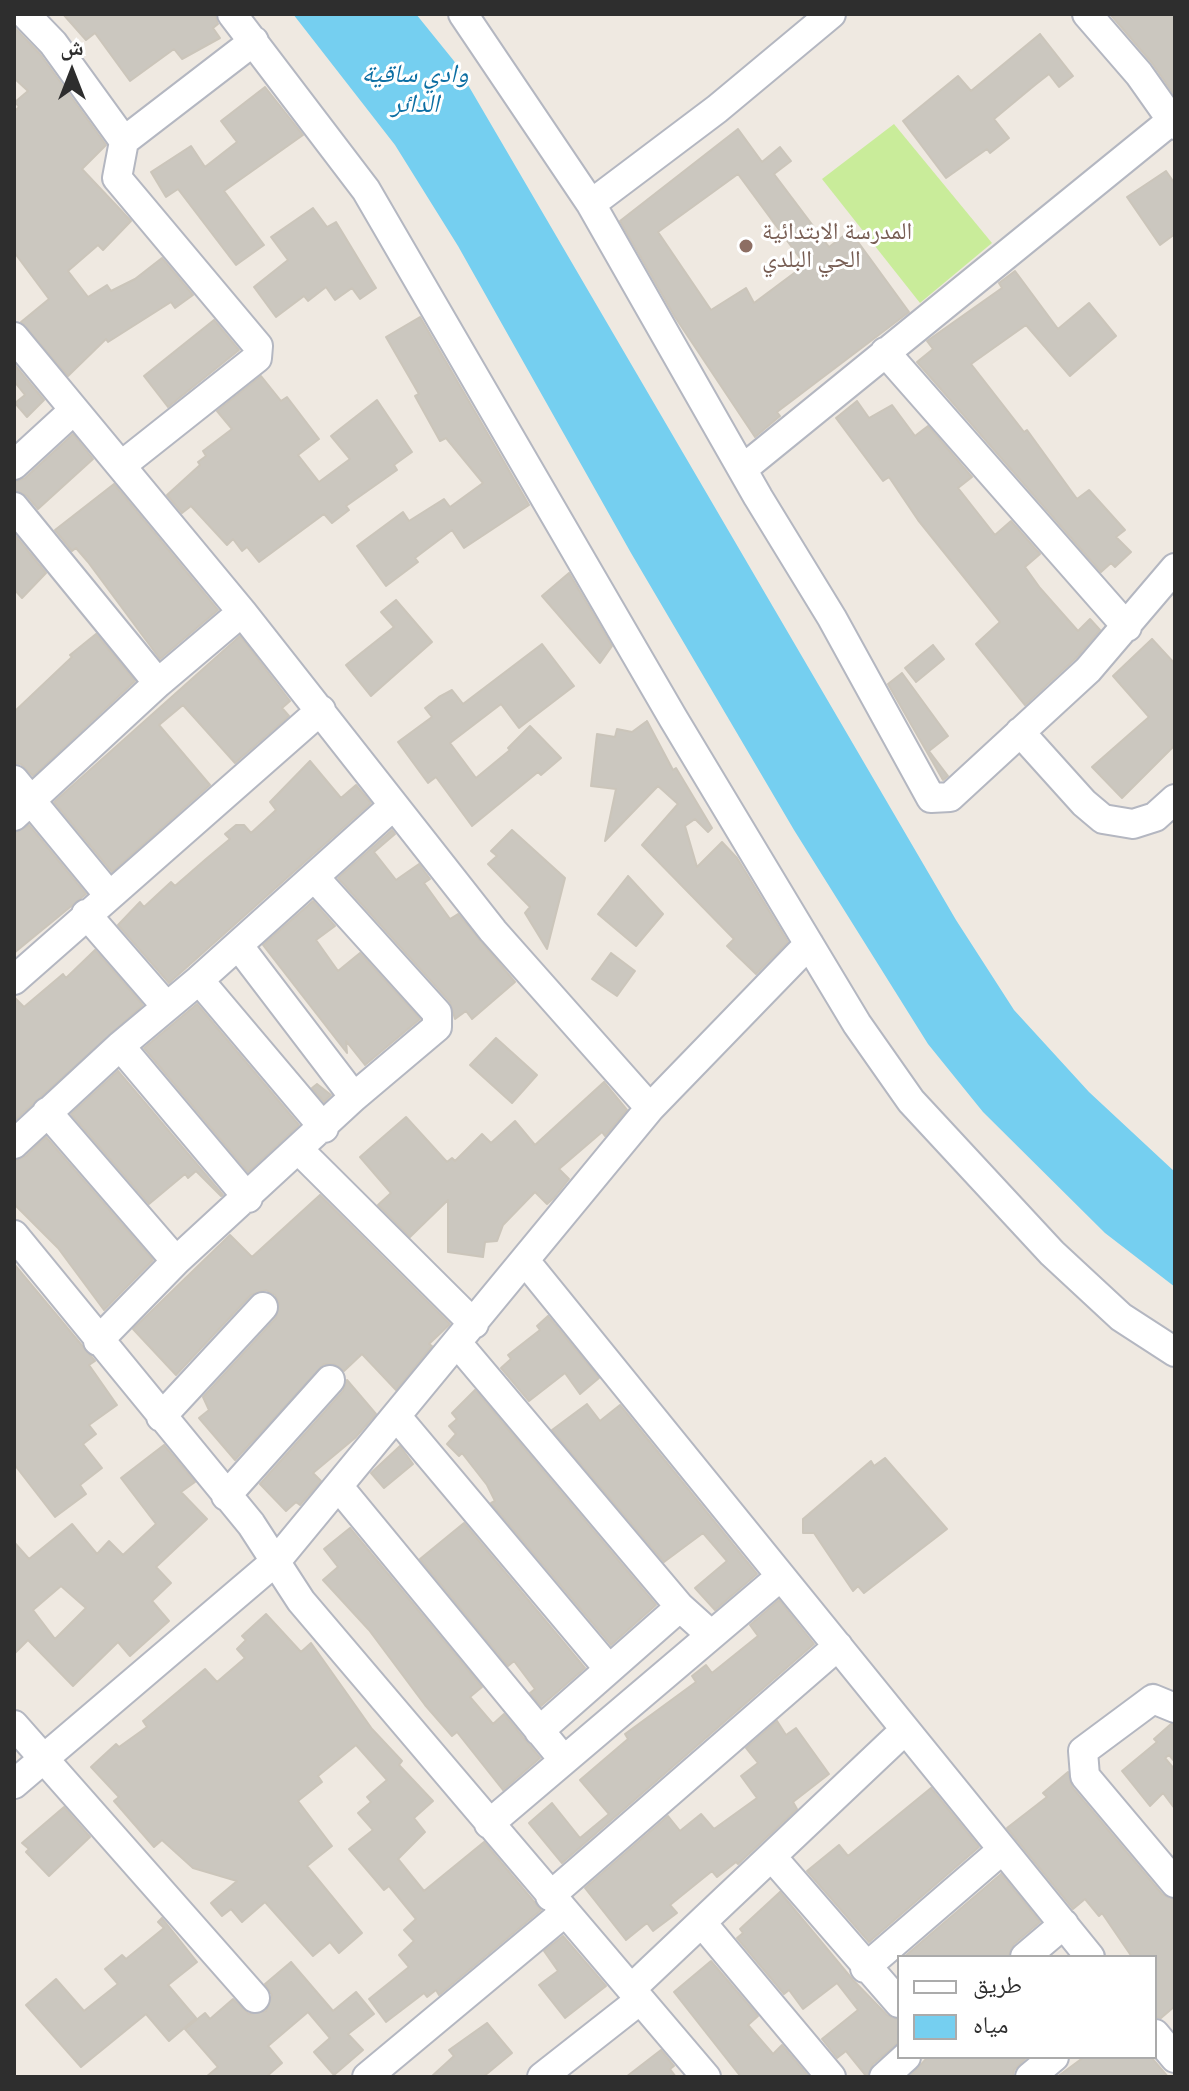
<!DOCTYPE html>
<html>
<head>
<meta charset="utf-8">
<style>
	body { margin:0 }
	#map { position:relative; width:1189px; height:2091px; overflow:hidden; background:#efe9e1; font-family:"Fira Sans Condensed","Noto Naskh Arabic",sans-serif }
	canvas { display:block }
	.frame { position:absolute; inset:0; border:16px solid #2e2e2e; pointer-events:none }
	.legend { position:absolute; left:897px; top:1955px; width:260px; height:104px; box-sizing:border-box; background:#fff; border:2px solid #ababab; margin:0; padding:10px 14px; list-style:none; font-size:24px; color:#2e2e2e }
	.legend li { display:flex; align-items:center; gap:16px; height:40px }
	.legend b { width:40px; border:2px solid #ababab }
	.north { position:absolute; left:32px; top:32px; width:80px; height:80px; -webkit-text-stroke:6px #fff; paint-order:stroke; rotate:0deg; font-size:22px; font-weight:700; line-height:32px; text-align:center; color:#2e2e2e }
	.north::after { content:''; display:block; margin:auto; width:28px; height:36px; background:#2e2e2e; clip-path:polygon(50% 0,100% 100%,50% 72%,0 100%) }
</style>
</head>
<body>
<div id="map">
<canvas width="1189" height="2091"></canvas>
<div class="frame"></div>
<ul class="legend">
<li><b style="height:10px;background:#fff"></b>طريق</li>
<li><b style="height:22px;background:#75cff0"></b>مياه</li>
</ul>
<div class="north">ش</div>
</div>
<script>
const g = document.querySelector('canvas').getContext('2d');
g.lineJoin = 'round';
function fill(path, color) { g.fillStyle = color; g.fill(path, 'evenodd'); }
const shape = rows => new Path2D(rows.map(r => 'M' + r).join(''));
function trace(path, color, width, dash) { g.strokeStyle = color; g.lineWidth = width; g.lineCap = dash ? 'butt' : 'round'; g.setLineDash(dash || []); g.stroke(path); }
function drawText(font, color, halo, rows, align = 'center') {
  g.font = font + ' "Fira Sans Condensed","Noto Naskh Arabic",sans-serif'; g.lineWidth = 6; g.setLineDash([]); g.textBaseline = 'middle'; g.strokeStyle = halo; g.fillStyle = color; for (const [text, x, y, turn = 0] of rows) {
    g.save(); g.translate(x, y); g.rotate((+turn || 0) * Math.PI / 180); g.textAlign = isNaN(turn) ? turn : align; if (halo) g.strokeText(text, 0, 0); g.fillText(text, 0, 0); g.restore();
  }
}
fill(shape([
	[894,124,992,243,920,303,822,179]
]), '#c9ec9a');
fill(shape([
	[293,14,416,14,454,61,956,920,1014,1010,1089,1092,1175,1172,1175,1287,1105,1233,983,1112,928,1044,794,830,631,553,458,246,395,145]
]), '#75cff0');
const building = shape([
	[63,14,215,14,218,24,213,28,220,38,182,59,174,49,130,81,95,33,86,40,63,14],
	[1110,14,1175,14,1175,96,1152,63,1110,14],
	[14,27,40,54,106,145,82,169,131,221,103,250,98,245,68,271,88,297,107,285,111,291,135,279,162,258,193,295,175,308,171,302,108,342,106,339,68,376,21,322,49,299,14,252,14,112,19,107,15,102,28,91,14,78,14,27],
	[1040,34,1073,76,1059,87,1049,74,1035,85,994,119,1009,138,990,153,987,149,946,178,903,121,958,76,971,91,1040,34],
	[265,87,303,135,224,191,264,245,236,265,178,189,166,197,151,172,191,146,205,167,237,142,221,121,265,87],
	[738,129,762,162,780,147,791,161,774,174,829,247,850,231,909,312,777,412,780,416,755,437,675,317,620,221,738,129],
	[738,174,805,265,754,303,746,288,711,310,658,232,738,174],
	[1166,171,1175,184,1175,234,1160,245,1127,197,1166,171],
	[313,208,327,227,336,222,376,288,360,299,352,288,335,300,326,287,308,301,304,296,276,317,254,287,288,260,271,237,313,208],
	[1015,271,1058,329,1089,303,1116,336,1070,376,1026,325,971,364,1024,432,1027,430,1077,499,1089,490,1125,530,1116,537,1131,552,1115,567,1111,563,1101,572,917,362,933,349,927,341,1002,288,999,283,1015,271],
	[420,317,529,505,464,548,452,530,415,558,418,562,386,586,357,546,403,512,409,521,444,499,450,507,483,483,446,438,440,441,415,396,419,394,386,337,420,317],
	[214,320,239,350,168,407,144,376,214,320],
	[14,364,44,400,27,417,15,403,25,395,14,381,14,364],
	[261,376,281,401,287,397,319,439,298,455,319,482,350,459,331,436,377,400,412,452,394,465,397,470,346,506,349,510,332,523,324,514,259,562,247,547,242,551,233,539,227,545,191,506,182,513,167,495,200,465,198,462,206,456,203,451,232,429,217,411,261,376],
	[857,401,869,418,892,405,915,436,928,426,972,477,958,488,995,535,1011,521,1040,554,1025,567,1040,588,1078,631,1090,619,1100,630,1076,658,1025,705,976,644,1000,622,918,520,889,477,883,481,836,418,857,401],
	[73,434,93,459,38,509,27,496,14,490,14,482,25,478,73,434],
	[114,484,218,610,160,659,88,562,76,548,72,551,55,530,114,484],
	[14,534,46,573,22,598,14,589,14,534],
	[569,573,612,646,600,663,542,596,569,573],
	[396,600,432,642,371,696,346,665,394,627,381,612,396,600],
	[96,634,135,681,33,776,21,764,14,763,14,712,72,657,70,655,96,634],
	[240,636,290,701,282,708,289,716,235,763,183,705,159,725,210,785,112,872,54,802,240,636],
	[1152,639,1175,664,1175,745,1122,798,1092,767,1149,717,1113,676,1152,639],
	[542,644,574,686,519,728,501,704,450,743,476,778,510,750,508,748,530,726,561,758,541,775,538,772,472,826,436,777,428,783,398,742,432,717,425,708,439,697,452,690,463,704,542,644],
	[933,645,944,659,916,682,905,668,933,645],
	[902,673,948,736,929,751,948,776,943,780,888,684,902,673],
	[647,721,673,770,676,768,712,828,708,832,695,819,685,826,697,867,722,842,737,858,788,942,756,974,727,946,734,939,642,845,678,804,658,786,605,841,616,789,591,786,597,734,615,737,617,729,632,732,647,721],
	[310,761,341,798,356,785,371,803,169,983,118,925,140,902,144,907,171,882,175,886,206,859,230,839,225,834,236,825,244,825,251,833,276,810,270,802,310,761],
	[29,825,86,894,14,953,14,833,29,825],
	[392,830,395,834,374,852,396,880,419,864,430,879,424,883,450,919,458,914,515,982,472,1019,466,1011,455,1019,450,1002,338,878,392,830],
	[512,830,565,878,547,949,525,913,530,907,488,864,497,856,491,851,512,830],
	[628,876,663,914,636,946,598,914,628,876],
	[313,901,335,926,316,940,338,971,360,953,420,1019,365,1065,346,1041,347,1053,263,945,313,901],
	[95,950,143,1005,14,1121,14,997,24,1007,63,974,66,978,95,950],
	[611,953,635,971,617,996,592,979,611,953],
	[197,1004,299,1125,248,1172,144,1048,197,1004],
	[496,1038,537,1075,512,1103,470,1065,496,1038],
	[118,1071,223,1195,221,1196,196,1171,188,1178,185,1174,149,1204,71,1114,118,1071],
	[604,1082,627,1110,605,1136,602,1132,559,1169,569,1179,554,1198,547,1204,535,1192,503,1225,497,1241,485,1242,483,1257,448,1252,448,1200,410,1237,378,1205,391,1193,360,1157,406,1117,447,1162,452,1158,455,1161,482,1134,491,1143,515,1121,535,1145,604,1082],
	[317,1084,331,1095,324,1102,312,1088,317,1084],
	[46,1137,153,1260,104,1310,58,1248,14,1204,14,1161,26,1156,46,1137],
	[320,1195,450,1324,429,1344,432,1346,396,1390,362,1354,344,1371,334,1364,324,1364,235,1460,199,1418,209,1410,203,1397,276,1318,279,1303,275,1295,266,1290,251,1295,176,1375,133,1329,230,1235,252,1257,320,1195],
	[14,1264,95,1361,89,1365,117,1405,89,1425,96,1434,83,1444,102,1468,80,1485,86,1494,55,1517,14,1464,14,1264],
	[548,1316,599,1378,580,1394,565,1373,529,1401,501,1368,511,1359,508,1355,540,1330,537,1326,548,1316],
	[347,1380,376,1414,355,1438,313,1473,321,1481,300,1505,296,1502,286,1511,260,1484,343,1391,347,1380],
	[475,1390,656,1605,611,1645,491,1503,495,1501,487,1485,462,1453,459,1456,447,1444,456,1434,449,1426,457,1419,452,1413,475,1390],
	[587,1404,600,1421,620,1405,757,1574,715,1610,695,1588,727,1561,703,1533,664,1562,552,1430,587,1404],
	[164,1445,195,1482,181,1492,207,1519,156,1567,171,1583,152,1601,169,1621,130,1656,118,1642,73,1686,28,1640,14,1654,14,1542,29,1559,72,1524,97,1554,109,1541,123,1555,156,1524,121,1478,164,1445],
	[61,1586,86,1608,55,1639,33,1610,61,1586],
	[400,1446,413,1464,384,1488,371,1473,400,1446],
	[885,1458,947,1529,864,1593,858,1586,853,1591,814,1533,803,1533,803,1519,871,1461,874,1466,885,1458],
	[464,1523,585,1668,541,1706,530,1693,535,1689,514,1661,508,1666,420,1559,464,1523],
	[350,1528,482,1687,470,1697,493,1724,504,1714,540,1758,503,1790,457,1732,452,1736,425,1705,369,1630,323,1580,338,1567,324,1549,350,1528],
	[779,1600,814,1644,562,1863,529,1823,552,1803,580,1838,609,1814,580,1780,628,1739,625,1734,696,1682,692,1676,706,1665,712,1673,758,1636,750,1625,779,1600],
	[266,1614,301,1652,311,1643,372,1729,402,1761,399,1765,433,1801,414,1818,425,1832,398,1859,424,1891,484,1842,541,1910,439,1995,436,1990,427,1997,424,1993,386,2022,369,1999,409,1967,399,1955,414,1941,404,1930,416,1919,389,1886,384,1890,349,1849,373,1830,358,1813,371,1802,367,1797,387,1780,356,1745,318,1776,322,1782,298,1801,332,1846,307,1866,362,1933,339,1953,330,1942,313,1956,265,1902,242,1922,231,1909,222,1916,211,1903,237,1881,193,1868,162,1840,154,1847,114,1801,119,1797,91,1767,116,1744,119,1747,147,1727,143,1721,205,1669,217,1682,245,1658,237,1649,246,1640,242,1636,266,1614],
	[777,1721,786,1735,796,1728,829,1774,793,1802,797,1809,738,1864,736,1862,717,1877,712,1871,670,1905,677,1913,653,1931,647,1923,626,1940,585,1888,668,1816,680,1831,701,1814,714,1829,757,1798,741,1776,758,1763,746,1748,777,1721],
	[1171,1724,1175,1725,1175,1762,1169,1755,1165,1758,1175,1770,1175,1809,1163,1793,1150,1806,1122,1771,1157,1742,1154,1739,1171,1724],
	[1068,1772,1072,1787,1162,1894,1175,1900,1175,2006,1161,2018,1155,2017,1155,1957,1132,1957,1102,1913,1099,1916,1085,1899,1073,1909,1007,1828,1047,1797,1043,1793,1068,1772],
	[931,1788,979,1847,869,1942,807,1871,839,1845,848,1856,931,1788],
	[64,1807,90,1837,49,1876,26,1852,29,1849,22,1843,64,1807],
	[1001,1874,1040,1922,1014,1944,1008,1957,904,1957,1001,1874],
	[780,1892,853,1980,887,2015,899,2020,899,2042,873,2064,867,2077,846,2051,837,2058,822,2039,858,2010,837,1983,803,2009,789,1990,784,1994,737,1938,743,1933,740,1929,780,1892],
	[162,1918,197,1962,168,1985,196,2018,169,2041,146,2014,81,2067,26,2005,56,1979,84,2011,118,1984,105,1969,122,1955,126,1959,164,1928,158,1922,162,1918],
	[563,1936,606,1986,565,2018,539,1985,558,1971,544,1951,563,1936],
	[711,1961,758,2016,748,2025,773,2054,782,2045,809,2077,741,2077,674,1992,711,1961],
	[291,1962,333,2011,356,1992,374,2014,348,2034,363,2050,334,2075,314,2052,330,2038,308,2012,268,2046,282,2063,266,2077,206,2077,218,2067,185,2029,205,2013,210,2019,233,1999,249,2014,266,2011,272,1995,265,1984,291,1962],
	[487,2023,512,2053,483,2077,431,2077,454,2056,449,2050,487,2023],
	[661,2050,674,2066,670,2069,676,2077,626,2077,661,2050],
	[928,2057,1027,2057,1014,2070,1013,2077,909,2077,928,2057],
	[1084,2057,1151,2057,1168,2077,1057,2077,1084,2057]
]);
fill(building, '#cbc7bf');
trace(building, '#cbc5ba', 2);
const minor = shape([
	[25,14,53,43,124,141,117,178,258,346,257,358,122,465],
	[232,14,366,190,673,718,857,1024,911,1101,1052,1253,1121,1317,1175,1352],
	[463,14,591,204,717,109,831,14],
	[1087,14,1139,74,1175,125],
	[124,141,254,41],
	[591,204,758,497,832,618,931,798,950,797,1088,670,1175,568],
	[14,337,242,612,493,931,650,1108],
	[885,352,1127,627],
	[14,465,74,410],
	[744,468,1172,120],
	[14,507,158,683],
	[1020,732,1084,803,1103,819,1133,824,1155,817,1175,799],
	[14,780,108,894],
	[14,816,158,683,242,612],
	[86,914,166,1006],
	[238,945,354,1097],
	[14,980,321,710],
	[199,980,324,1128],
	[120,1046,248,1198],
	[47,1112,176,1261,354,1097,437,1027,437,1013,315,878],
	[14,1144,120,1046,199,980,393,806],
	[300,1151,474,1324],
	[14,1235,251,1524,301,1601,706,2077],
	[526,1262,1090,1957],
	[98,1341,176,1261],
	[458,1344,680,1607,710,1634],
	[161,1417,263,1307],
	[397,1417,608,1668],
	[338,1486,563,1759],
	[226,1496,330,1380],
	[1175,1708,1153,1699,1083,1751,1085,1776,1175,1883],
	[14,1725,255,1998],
	[539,1731,680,1607],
	[14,1784,277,1560,650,1108,809,944],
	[489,1824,780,1577],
	[772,1857,899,2003],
	[550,1896,838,1646],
	[702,1923,831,2077],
	[1025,1957,1064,1924],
	[865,1968,1002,1850],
	[631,1989,905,1730],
	[1155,2034,1175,2058],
	[367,2077,565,1912],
	[542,2077,640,2000],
	[884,2077,906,2057],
	[1030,2077,1054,2057]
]);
trace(minor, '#b4b7c1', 32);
trace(minor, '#fff', 28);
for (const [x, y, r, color] of [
	[746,246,8,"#8d6e63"]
]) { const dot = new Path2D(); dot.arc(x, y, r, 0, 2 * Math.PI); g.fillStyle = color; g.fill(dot); trace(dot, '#fff', 3); }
drawText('24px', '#785e54', '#fff', [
	["المدرسة الابتدائية",762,232],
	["الحي البلدي",762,260]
], 'left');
drawText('italic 26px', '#0d6fa3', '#fff', [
	["وادي ساقية",415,75],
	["الدائر",415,105]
]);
</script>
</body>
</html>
